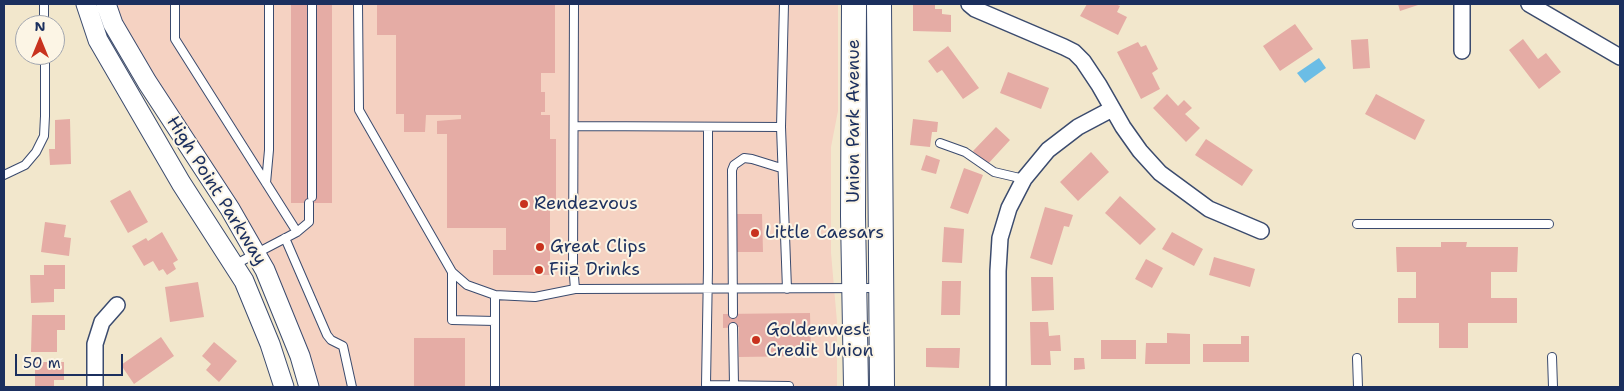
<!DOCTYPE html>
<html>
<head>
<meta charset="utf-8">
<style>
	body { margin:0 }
	#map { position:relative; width:1624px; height:391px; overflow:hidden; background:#f2e7cc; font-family:"Shantell Sans",sans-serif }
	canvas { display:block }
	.frame { position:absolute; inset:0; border:5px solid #1b2f5e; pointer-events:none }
	.north { position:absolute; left:15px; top:15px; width:50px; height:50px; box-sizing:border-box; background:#fcf5e5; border:1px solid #a2a6af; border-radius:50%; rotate:0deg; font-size:14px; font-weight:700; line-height:20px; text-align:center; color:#1b2f5e }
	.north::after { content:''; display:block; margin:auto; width:18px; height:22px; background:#c8321e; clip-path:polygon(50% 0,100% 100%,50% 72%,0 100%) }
	.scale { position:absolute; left:15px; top:354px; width:108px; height:22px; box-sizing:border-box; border:2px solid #1b2f5e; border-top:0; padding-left:6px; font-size:15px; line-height:18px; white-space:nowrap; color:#1b2f5e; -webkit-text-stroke:4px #fcf5e5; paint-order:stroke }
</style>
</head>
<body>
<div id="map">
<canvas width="1624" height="391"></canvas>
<div class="frame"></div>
<div class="north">N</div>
<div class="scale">50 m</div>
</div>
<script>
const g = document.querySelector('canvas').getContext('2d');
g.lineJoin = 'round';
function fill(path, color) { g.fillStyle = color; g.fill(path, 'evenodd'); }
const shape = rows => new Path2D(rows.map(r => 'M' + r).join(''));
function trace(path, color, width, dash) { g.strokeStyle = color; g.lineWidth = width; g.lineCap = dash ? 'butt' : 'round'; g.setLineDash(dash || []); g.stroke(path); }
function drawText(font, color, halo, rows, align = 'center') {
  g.font = font + ' "Shantell Sans",sans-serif'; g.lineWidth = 4; g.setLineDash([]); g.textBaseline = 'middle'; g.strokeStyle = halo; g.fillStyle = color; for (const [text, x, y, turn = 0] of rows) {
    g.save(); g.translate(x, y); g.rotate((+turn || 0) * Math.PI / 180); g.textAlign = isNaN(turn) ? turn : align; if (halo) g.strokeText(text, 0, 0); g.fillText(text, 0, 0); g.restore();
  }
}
fill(shape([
	[115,4,838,4,838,111,831,147,831,253,837,322,837,387,317,387,298,328,287,300,257,236,237,203,127,35]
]), '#f5d2c2');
fill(shape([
	[1319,58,1326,68,1305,83,1297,73]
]), '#6bbde6');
fill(shape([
	[291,4,332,4,332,203,291,203],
	[377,4,555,4,555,73,541,73,541,92,545,92,545,112,541,112,541,115,550,115,550,139,556,139,556,203,550,203,550,275,493,275,493,250,506,250,506,228,447,228,447,134,437,134,437,121,461,119,461,115,426,115,425,132,404,132,404,114,396,114,396,35,377,35],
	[913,4,935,4,935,9,942,9,942,14,951,15,951,32,913,31],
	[1087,4,1115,4,1120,6,1117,12,1127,17,1118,35,1080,16],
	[1398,4,1421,4,1400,11],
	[1295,24,1313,49,1280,71,1263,46],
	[1368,39,1370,68,1353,69,1351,40],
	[1523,39,1538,59,1546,53,1561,72,1539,89,1509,50],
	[1138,42,1141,47,1146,45,1158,69,1152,73,1160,89,1141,99,1117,52],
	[948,46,979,88,963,99,942,70,937,73,928,61],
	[1008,72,1049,88,1041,109,1000,93],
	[1167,94,1178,106,1184,100,1192,108,1185,114,1200,128,1186,142,1153,108],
	[1376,94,1425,120,1415,140,1365,114],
	[70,119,71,164,50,165,49,149,55,149,55,120],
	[913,119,938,122,937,132,932,132,930,147,910,145],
	[996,127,1010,140,987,165,973,151],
	[1206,139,1253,170,1242,186,1195,155],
	[1091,152,1109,172,1078,201,1060,182],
	[926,155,940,160,936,174,921,170],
	[964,168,983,175,968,214,950,208],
	[130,190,148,222,128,233,110,201],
	[1120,196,1156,229,1140,245,1105,213],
	[1045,207,1073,215,1069,227,1064,226,1052,265,1030,258],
	[737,214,762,214,763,252,737,252],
	[45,222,66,225,64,237,71,238,69,256,41,252],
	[944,227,964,229,962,263,942,262],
	[162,232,178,260,173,263,176,269,167,275,163,269,159,271,153,261,144,266,132,246,146,238,148,241],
	[1172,232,1203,249,1194,266,1162,249],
	[1441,242,1467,242,1466,247,1518,247,1517,272,1491,272,1491,298,1517,298,1517,323,1468,323,1468,348,1439,348,1439,323,1398,323,1398,298,1416,298,1416,272,1397,272,1396,247,1441,247],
	[1214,257,1255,269,1250,287,1209,275],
	[1146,259,1163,268,1152,288,1135,279],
	[44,265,65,265,65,289,54,289,54,302,31,303,30,275,44,275],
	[1031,277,1053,277,1054,310,1032,311],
	[942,281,961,281,960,315,941,315],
	[198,282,204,317,170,322,165,287],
	[810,313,811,356,739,357,739,327,723,328,723,314],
	[32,315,65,315,65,330,57,330,57,352,31,352],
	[1030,322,1048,322,1049,336,1060,335,1061,351,1050,351,1051,365,1031,365],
	[1167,333,1190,334,1190,364,1145,364,1146,343,1167,343],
	[1241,336,1249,336,1249,362,1203,362,1203,344,1241,344],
	[161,337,174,356,134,384,121,365],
	[414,338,465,338,465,387,414,387],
	[1101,340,1136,340,1136,359,1101,359],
	[214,342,237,361,219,382,206,370,211,364,202,356],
	[926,348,960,348,959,368,926,367],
	[1074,358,1084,358,1085,369,1074,370],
	[35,362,64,362,64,380,54,380,54,387,35,387]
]), '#e5aca5');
const service = shape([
	[44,4,44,25],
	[175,4,175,39,297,232,234,265],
	[312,4,312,197],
	[358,4,359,110,452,272,467,285,495,295,535,297,575,289,879,288],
	[574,4,573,264,575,289],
	[784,4,781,127,787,289],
	[574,126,781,127],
	[708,127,708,268,706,385,789,386,789,387],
	[940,143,965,152,994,172,1024,179],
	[4,175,25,165,36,152,44,136,45,116,45,55],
	[266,183,269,150,269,4],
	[1357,224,1549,224],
	[297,232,309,222,309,203],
	[285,238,327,335,331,340,343,346,352,387],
	[452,272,452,320,495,321],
	[733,314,732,170,734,165,744,158,752,159,781,168],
	[733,327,734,385],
	[1552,357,1553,387],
	[1357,358,1358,387],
	[495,387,495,295]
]);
const minor = shape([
	[969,4,975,9,1064,47,1074,52,1083,61,1099,85,1123,127,1140,151,1160,173,1209,209,1261,231],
	[1529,4,1620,57],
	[1462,51,1462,4],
	[95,387,95,344,102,322,117,305],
	[998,387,998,271,1000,238,1009,208,1024,179,1048,150,1078,127,1112,109]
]);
const tertiary = shape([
	[86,4,98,40,181,183,244,281,270,344,284,387],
	[106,4,113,24,147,82,230,209,265,270,300,356,309,387]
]);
const primary = shape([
	[854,4,853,216,856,387],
	[879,4,882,387]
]);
trace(service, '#3b4b6e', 10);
trace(minor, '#3b4b6e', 18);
trace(tertiary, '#3b4b6e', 21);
trace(primary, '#3b4b6e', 26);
trace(service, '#fff', 8);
trace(minor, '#fff', 15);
trace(tertiary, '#fff', 19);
trace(primary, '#fff', 24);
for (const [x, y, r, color] of [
	[524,204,5,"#c8321e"],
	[755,233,5,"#c8321e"],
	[540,247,5,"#c8321e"],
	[539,270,5,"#c8321e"],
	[756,340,5,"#c8321e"]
]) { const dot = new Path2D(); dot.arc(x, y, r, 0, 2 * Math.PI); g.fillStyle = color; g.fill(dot); trace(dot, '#fcf5e5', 2); }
drawText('18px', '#1b2f5e', '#fcf5e5', [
	["Union Park Avenue",854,121,-90],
	["High Point Parkway",216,191,58]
]);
drawText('18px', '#1b2f5e', '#fcf5e5', [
	["Rendezvous",534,204],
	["Little Caesars",765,233],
	["Great Clips",550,247],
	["Fiiz Drinks",549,270],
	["Goldenwest",766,330],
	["Credit Union",766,351]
], 'left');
</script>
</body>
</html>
